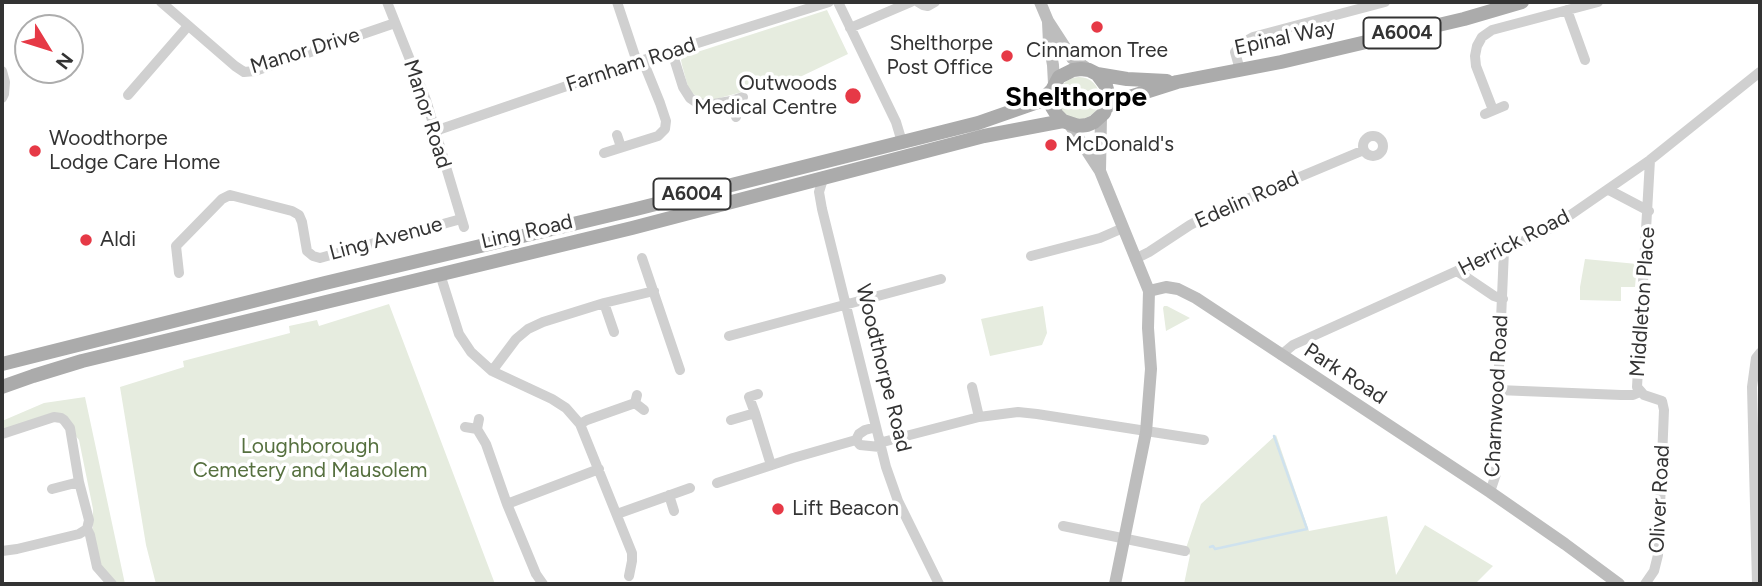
<!DOCTYPE html>
<html>
<head>
<meta charset="utf-8">
<style>
	body { margin:0 }
	#map { position:relative; width:1762px; height:586px; overflow:hidden; background:#fff; font-family:Figtree,sans-serif }
	canvas { display:block }
	.frame { position:absolute; inset:0; border:4px solid #333; pointer-events:none }
	.north { position:absolute; left:14px; top:14px; width:70px; height:70px; box-sizing:border-box; background:#fff; border:2px solid #adadad; border-radius:50%; rotate:128deg; font-size:19px; font-weight:700; line-height:28px; text-align:center; color:#333 }
	.north::after { content:''; display:block; margin:auto; width:24px; height:32px; background:#e63946; clip-path:polygon(50% 0,100% 100%,50% 72%,0 100%) }
</style>
</head>
<body>
<div id="map">
<canvas width="1762" height="586"></canvas>
<div class="frame"></div>
<div class="north">N</div>
</div>
<script>
const g = document.querySelector('canvas').getContext('2d');
g.lineJoin = 'round';
function fill(path, color) { g.fillStyle = color; g.fill(path, 'evenodd'); }
const shape = rows => new Path2D(rows.map(r => 'M' + r).join(''));
function trace(path, color, width, dash) { g.strokeStyle = color; g.lineWidth = width; g.lineCap = dash ? 'butt' : 'round'; g.setLineDash(dash || []); g.stroke(path); }
function drawText(font, color, halo, rows, align = 'center') {
  g.font = font + ' Figtree,sans-serif'; g.lineWidth = 7; g.setLineDash([]); g.textBaseline = 'middle'; g.strokeStyle = halo; g.fillStyle = color; for (const [text, x, y, turn = 0] of rows) {
    g.save(); g.translate(x, y); g.rotate((+turn || 0) * Math.PI / 180); g.textAlign = isNaN(turn) ? turn : align; if (halo) g.strokeText(text, 0, 0); g.fillText(text, 0, 0); g.restore();
  }
}
fill(shape([
	[827,10,848,54,802,76,712,100,700,99,691,92,688,87,682,65,681,60,685,56],
	'1058 98a21 21 0 1 1 42 0a21 21 0 1 1-42 0Z',
	[1585,259,1637,264,1635,287,1621,287,1621,301,1580,300,1580,287],
	[389,304,495,584,156,584,146,545,120,387,184,367,183,361,290,333,289,326,317,320,319,326],
	[1043,306,1047,333,1042,345,990,356,981,319],
	[1164,306,1167,306,1190,318,1166,331,1163,308],
	[85,397,125,584,112,584,97,567,87,529,93,528,93,509,79,440,61,418,2,434,2,421,44,403],
	[1276,435,1309,531,1387,516,1396,575,1425,525,1493,566,1475,584,1184,584,1190,555,1185,551,1201,504]
]), '#e6ecdf');
trace(shape([
	[1210,547,1213,546,1215,549,1307,529,1274,436]
]), '#cfe2ee', 2.5);
trace(shape([
	[161,2,235,66,244,72,255,71,395,23],
	[387,2,426,100,464,227],
	[617,2,637,62],
	[838,2,896,122,902,142],
	[918,2,923,5,928,6,935,2],
	[1567,10,1585,60],
	[850,28,911,2],
	[672,52,683,87,690,98,696,102,708,105,731,101,736,117],
	[1240,70,1235,52,1244,42,1253,37,1385,2],
	[2,71,5,82,4,94,2,98],
	[128,95,188,26],
	[731,101,743,97],
	[1493,110,1476,66,1475,56,1477,46,1482,37,1492,30,1598,2],
	[1485,114,1504,106],
	[435,131,637,62,829,2],
	[617,135,621,147],
	'1363 146a10 10 0 1 1 20 0a10 10 0 1 1-20 0Z',
	[604,153,658,136,665,129,666,121,660,103,643,61],
	[823,179,819,192,822,209,886,467,898,501,939,584],
	[1609,190,1649,211],
	[1031,256,1100,238,1123,228],
	[642,258,680,370],
	[1135,259,1149,252,1190,225,1211,214,1364,150],
	[1457,271,1494,296,1503,299],
	[179,273,176,246,222,199,230,195,292,211,299,215,302,222,307,251,313,256,320,258,461,219],
	[440,274,459,334,471,352,492,371,552,399,566,408,580,424,632,553,632,561,629,576],
	[604,303,614,332],
	[729,336,941,279],
	[1281,355,1293,345,1543,232,1556,225,1650,160,1760,72],
	[492,371,516,339,528,329,543,322,604,303,654,291],
	[972,387,979,417],
	[1498,390,1621,395,1633,395,1640,392],
	[637,395,635,403,644,410],
	[755,413,771,465],
	[731,420,755,413,749,397,758,394],
	[580,424,587,420,635,403],
	[465,427,477,429,479,419],
	[876,427,865,430,859,434,856,440,860,445,880,447],
	[477,429,486,444,507,504,536,574,543,584],
	[2,434,54,417,61,418,64,420,70,428,79,482,89,520,87,529,79,534,17,549,2,551],
	[879,443,979,417,1018,412,1037,414,1204,440],
	[717,483,793,458,856,440],
	[52,489,79,482],
	[1490,492,1496,474,1498,390,1504,250],
	[669,495,674,511],
	[507,504,599,469],
	[617,514,690,488],
	[1063,526,1185,551],
	[87,529,90,535,97,567,112,584],
	[1645,584,1654,571,1658,555,1664,410,1662,401,1644,395,1637,387,1650,160],
	[1757,584,1752,387,1756,358,1760,353]
]), '#d0d0d0', 10);
trace(shape([
	[1040,2,1048,21,1072,58,1089,70],
	[1048,22,1049,43,1053,65,1054,84],
	[1070,125,1100,171,1149,291,1148,328,1151,369,1146,432,1115,584],
	[1100,171,1101,117],
	[1149,291,1166,287,1178,289,1196,298,1490,492,1565,544,1619,584]
]), '#bdbdbd', 12);
trace(shape([
	[1097,74,1106,86,1108,93,1108,101,1104,113,1094,122,1087,125,1078,126,1063,121,1057,115,1052,107,1051,99,1052,90,1059,77,1073,70,1081,69,1089,70,1097,74,1127,79,1167,81],
	[1106,107,1117,101,1177,82,1281,62,1464,19,1522,2],
	[2,364,325,283,636,209,978,123,1041,101,1052,90],
	[2,387,33,376,82,361,632,228,984,136,1063,121]
]), '#ababab', 14);
for (const [x, y, r, color] of [
	[1097,27,7,"#e63946"],
	[1007,56,7,"#e63946"],
	[853,96,9,"#e63946"],
	[1051,145,7,"#e63946"],
	[35,151,7,"#e63946"],
	[86,240,7,"#e63946"],
	[778,509,7,"#e63946"]
]) { const dot = new Path2D(); dot.arc(x, y, r, 0, 2 * Math.PI); g.fillStyle = color; g.fill(dot); trace(dot, '#fff', 2.5); }
for (const [x, y, w] of [
	[1402,33,77],
	[692,194,77]
]) { const box = new Path2D(); box.roundRect(x - w / 2, y - 15.5, w, 31, 5); g.fillStyle = '#fff'; g.fill(box); trace(box, '#333', 2); }
drawText('bold 19px', '#333', null, [
	["A6004",1402,33],
	["A6004",692,194]
]);
drawText('21px', '#333', '#fff', [
	["Epinal Way",1285,38,-12],
	["Manor Drive",305,51,-17],
	["Farnham Road",631,65,-18],
	["Manor Road",427,114,72],
	["Edelin Road",1247,200,-24],
	["Ling Road",527,232,-13],
	["Ling Avenue",386,239,-15],
	["Herrick Road",1514,243,-27],
	["Middleton Place",1643,302,-86],
	["Woodthorpe Road",883,368,76],
	["Park Road",1345,374,33],
	["Charnwood Road",1497,396,-87],
	["Oliver Road",1660,499,-87]
]);
drawText('21px', '#333', '#fff', [
	["Shelthorpe",993,44,"right"],
	["Post Office",993,68,"right"],
	["Cinnamon Tree",1097,51,"center"],
	["Outwoods",837,84,"right"],
	["Medical Centre",837,108,"right"],
	["Woodthorpe",49,139],
	["Lodge Care Home",49,163],
	["McDonald's",1065,145],
	["Aldi",100,240],
	["Lift Beacon",792,509]
], 'left');
drawText('21px', '#56703f', '#fff', [
	["Loughborough",310,447],
	["Cemetery and Mausolem",310,471]
]);
drawText('bold 28px', '#000', '#fff', [
	["Shelthorpe",1076,98]
]);
</script>
</body>
</html>
